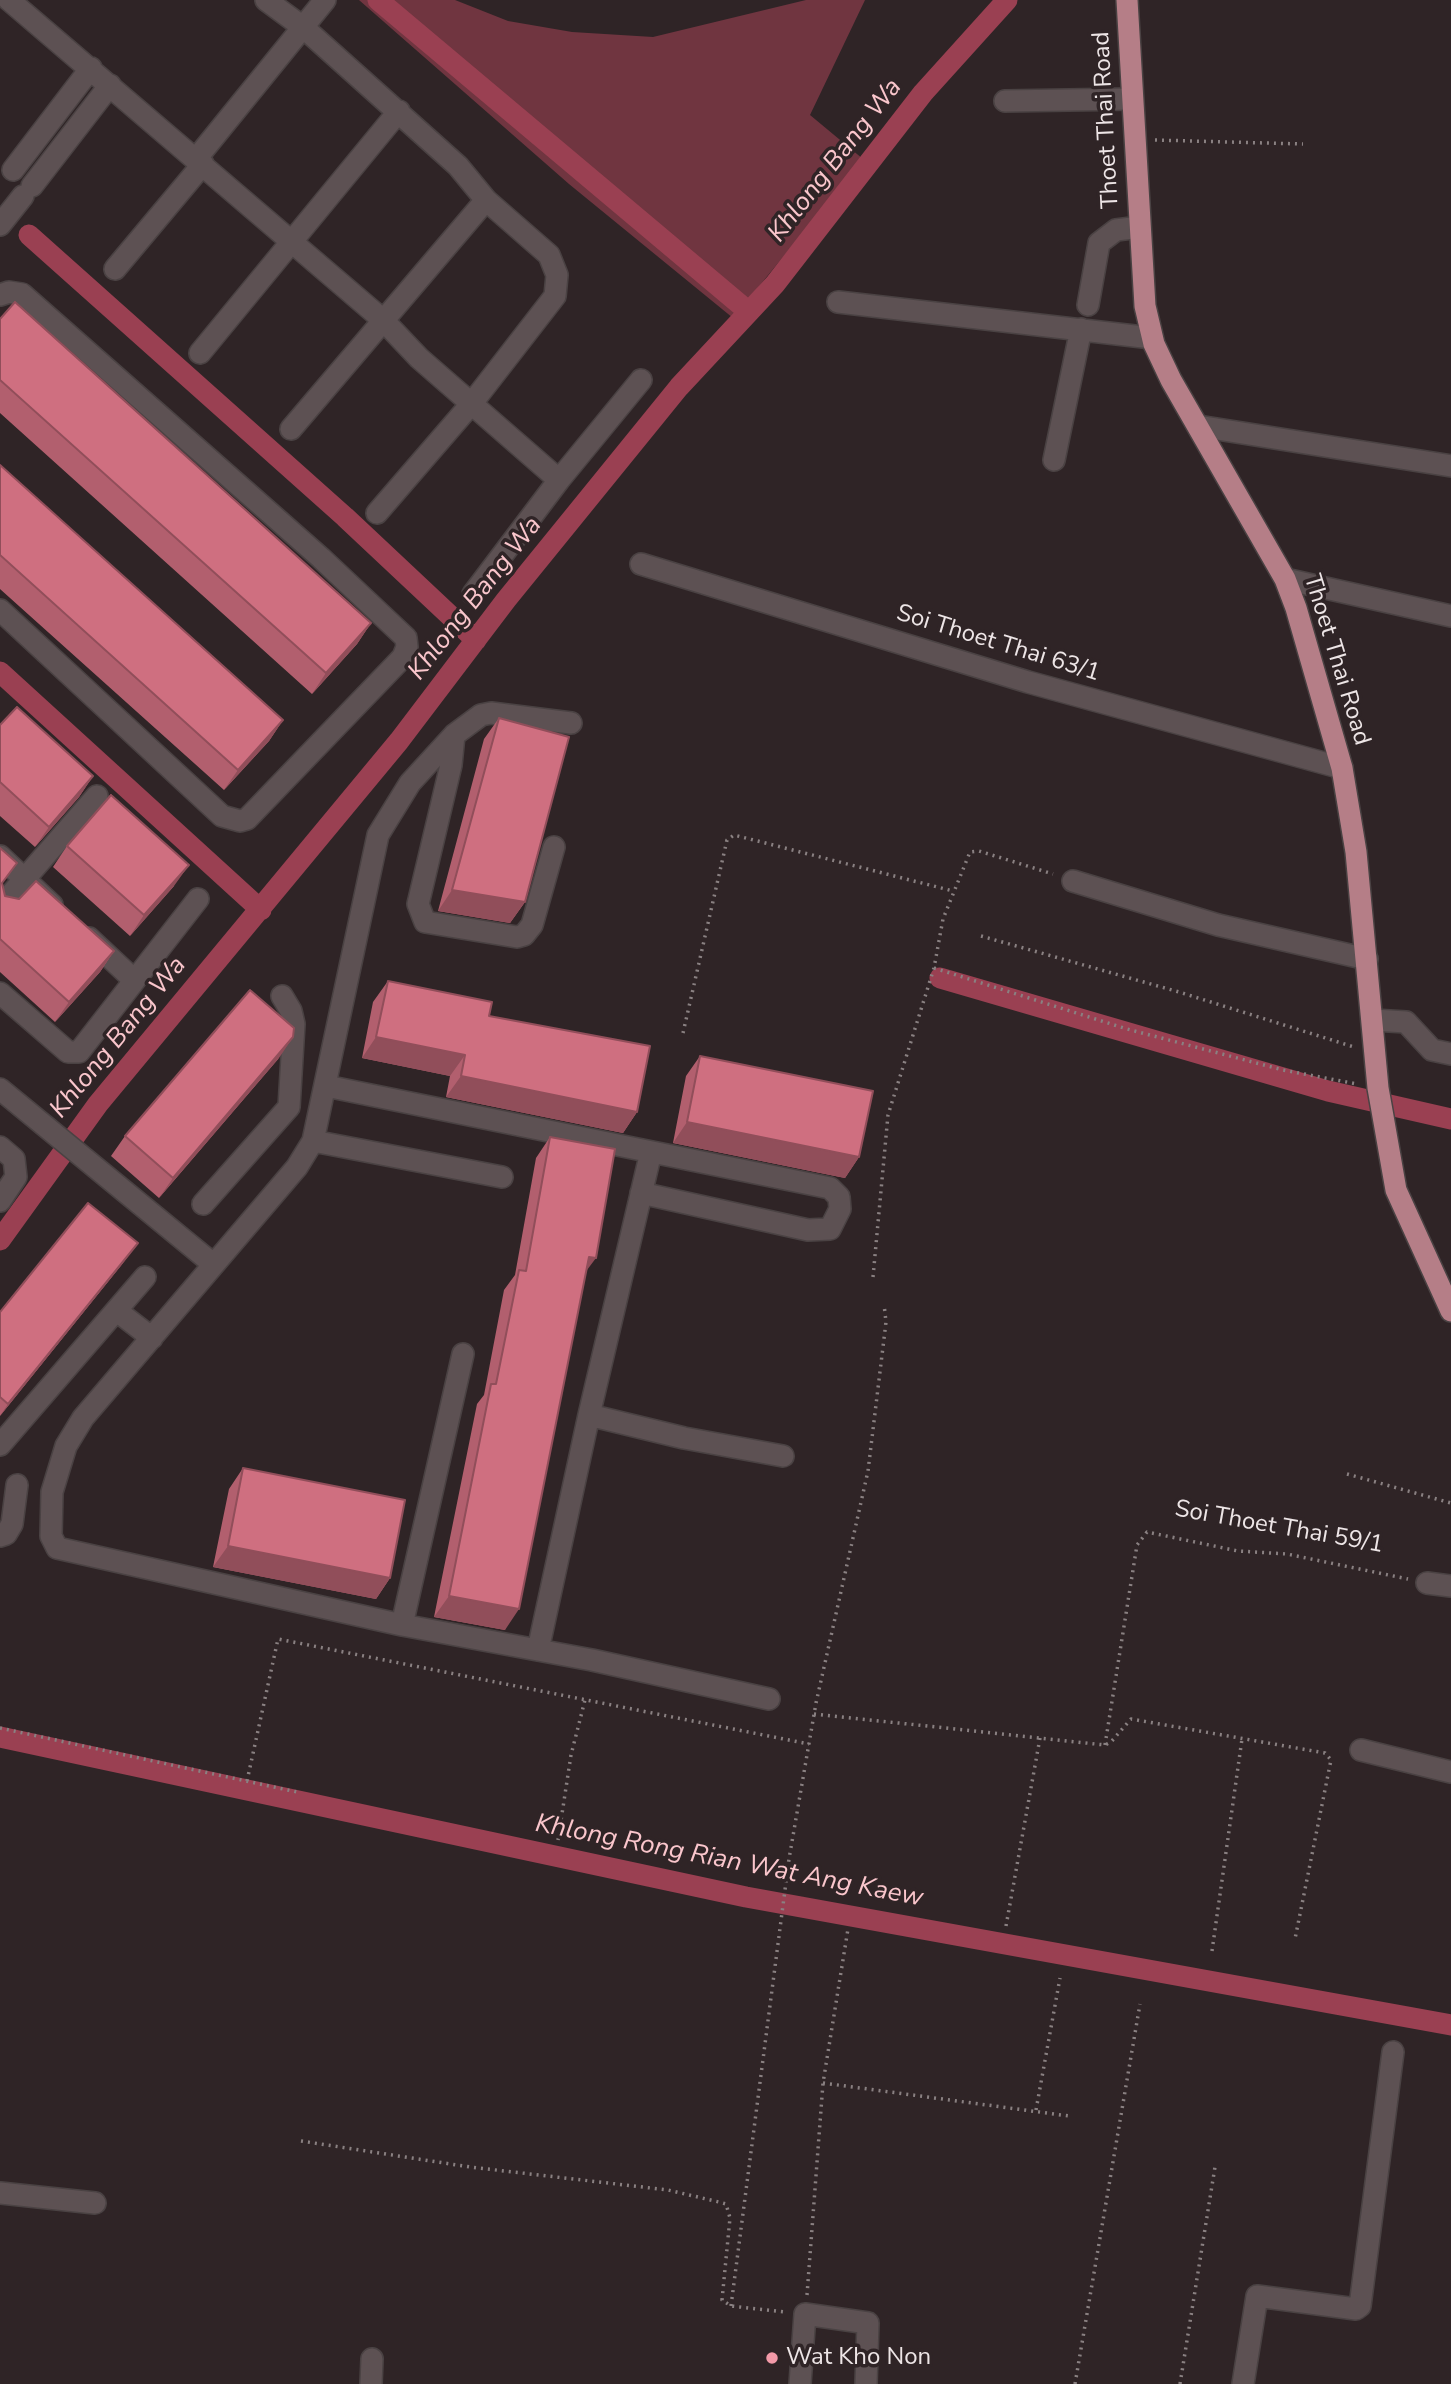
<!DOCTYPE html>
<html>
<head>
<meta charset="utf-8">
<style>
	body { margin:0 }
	canvas { display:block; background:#2f2426 }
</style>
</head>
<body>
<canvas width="1451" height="2384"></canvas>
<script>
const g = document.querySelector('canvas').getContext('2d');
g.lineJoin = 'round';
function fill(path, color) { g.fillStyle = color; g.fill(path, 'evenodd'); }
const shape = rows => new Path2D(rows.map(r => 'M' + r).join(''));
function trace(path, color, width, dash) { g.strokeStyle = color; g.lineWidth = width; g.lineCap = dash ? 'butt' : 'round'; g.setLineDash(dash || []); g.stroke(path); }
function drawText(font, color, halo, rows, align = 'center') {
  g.font = font + ' "Nunito Sans",sans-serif'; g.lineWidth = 7; g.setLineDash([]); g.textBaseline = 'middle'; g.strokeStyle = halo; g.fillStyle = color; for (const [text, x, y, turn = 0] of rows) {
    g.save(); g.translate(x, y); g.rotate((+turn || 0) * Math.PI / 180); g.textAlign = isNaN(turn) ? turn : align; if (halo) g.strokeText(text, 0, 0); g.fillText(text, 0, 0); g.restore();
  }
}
fill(shape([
	[359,0,455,0,508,21,572,32,653,37,806,0,865,0,810,115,863,159,733,318,569,184]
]), '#703540');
trace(shape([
	[378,0,749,312],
	[29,235,345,517,476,640],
	[0,672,261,910],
	[940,978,1328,1091,1451,1119],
	[0,1240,98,1104,399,741,506,600,679,387,775,284,923,93,1007,0],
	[0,1737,746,1897,1451,2025]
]), '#9a4052', 21);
const minor = shape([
	[9,0,383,320,419,358,559,480],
	[266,0,304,28,458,166,486,200,549,255,557,275,555,296,472,403,377,513],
	[1005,101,1132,99],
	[196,159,325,0],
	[13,170,91,68],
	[32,186,110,85],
	[0,225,23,196],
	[115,269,203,164],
	[0,295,9,292,22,294,321,558,406,638,407,647,403,657,247,819,240,821,222,816,0,610],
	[838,302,1152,338],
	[1088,305,1099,243,1116,230,1140,227],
	[200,353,399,111],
	[1198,426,1451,466],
	[291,429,486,200],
	[1054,460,1081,329],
	[641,564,1028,682,1342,768],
	[1285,579,1451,616],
	[473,594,559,480,641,380],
	[454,735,451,765,418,904,425,922,517,937,524,935,532,925,554,847],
	[0,856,52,905],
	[1073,881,1218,925,1367,959],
	[0,907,97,796],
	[89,938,134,980],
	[0,993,68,1052,79,1052,198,899],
	[1373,1020,1406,1022,1432,1050,1451,1054],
	[326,1086,830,1188,839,1197,840,1209,830,1229,808,1230,641,1193],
	[0,1089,213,1264],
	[313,1141,502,1177],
	[0,1147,14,1159,16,1177,0,1201],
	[203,1204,289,1107,294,1024,291,1011,282,996],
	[117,1311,152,1338],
	[463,1354,402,1625,592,1660,769,1699],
	[589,1415,684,1438,783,1456],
	[0,1445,145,1277],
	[0,1536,6,1534,12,1524,17,1485],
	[1427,1583,1451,1586],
	[402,1625,57,1548,51,1536,52,1492,66,1446,83,1418,297,1167,313,1141,378,835,410,783,454,735,481,715,491,713,571,723],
	[538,1650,589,1415,651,1152],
	[1361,1750,1451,1772],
	[0,2193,95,2203],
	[371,2384,372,2359],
	[800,2384,805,2314,868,2323,866,2384],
	[1243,2384,1257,2296,1356,2309,1360,2306,1393,2052]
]);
const major = shape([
	[1127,0,1145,306,1154,344,1171,380,1285,579,1296,608,1342,768,1356,852,1378,1088,1396,1190,1451,1311]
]);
trace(minor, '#4a4243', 24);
trace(major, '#4a4243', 24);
trace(shape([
	[1155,140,1303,144],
	[981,936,1179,992,1354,1047],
	[934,968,1127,1029,1283,1070,1357,1084],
	[683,1033,727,840,734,835,953,891],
	[873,1277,888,1115,934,968,943,919,970,852,979,851,1053,874],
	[1347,1474,1451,1503],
	[814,1714,1105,1745,1111,1742,1131,1719,1325,1753,1331,1760,1295,1939],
	[0,1728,297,1792],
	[1105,1745,1137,1545,1147,1532,1238,1551,1287,1554,1408,1579],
	[247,1781,278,1639,809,1744],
	[558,1840,571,1755,585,1700],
	[1006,1926,1040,1738],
	[1212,1951,1242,1739],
	[823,2083,1069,2116],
	[1036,2110,1060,1978],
	[301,2141,470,2167,668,2190,719,2202,726,2204,730,2218,722,2300,731,2306,785,2312],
	[807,2295,823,2083,848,1929],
	[731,2306,789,1859,816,1703,868,1471,886,1322,884,1304],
	[1075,2384,1140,2004],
	[1180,2384,1215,2167]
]), '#8a8182', 3.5, [2, 5]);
trace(minor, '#5d5153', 21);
trace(major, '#b57e87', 21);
fill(shape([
	[0,319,371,623,357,644,312,694,0,413],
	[0,465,283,720,269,741,224,790,0,589],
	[499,718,525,902,510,923,438,911,484,739],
	[0,725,93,776,79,797,35,847,0,816],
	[67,846,174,886,130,936,53,867],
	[0,848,2,885,5,896,114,951,100,972,55,1022,0,972],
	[388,981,489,1016,637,1112,623,1133,446,1097,450,1076,362,1058,373,1002],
	[700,1056,859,1157,845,1178,673,1143,686,1076],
	[279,1058,159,1198,111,1156,125,1136],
	[550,1137,586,1271,505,1630,434,1617,477,1404,484,1395,504,1290,515,1275,536,1158],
	[123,1263,0,1416,0,1312],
	[243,1468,390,1578,376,1599,213,1567,229,1489]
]), '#b25f6e');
fill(shape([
	[371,623,357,644,312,694,326,673],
	[283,720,269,741,224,790,238,770],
	[93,776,79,797,35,847,49,827],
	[189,865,174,886,130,936,144,915],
	[452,890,525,902,510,923,438,911],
	[114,951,100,972,55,1022,69,1002],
	[293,1037,279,1058,159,1198,173,1178],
	[376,1037,465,1055,450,1076,362,1058],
	[461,1076,637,1112,623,1133,446,1097],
	[687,1122,859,1157,845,1178,673,1143],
	[138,1243,123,1263,0,1416,8,1404],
	[589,1257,596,1258,581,1278],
	[228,1546,390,1578,376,1599,213,1567],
	[449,1596,519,1609,505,1630,434,1617]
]), '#914e5a');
const building = shape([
	[15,302,371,623,326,673,0,380,0,319,15,302],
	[0,465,283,720,238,770,0,555,0,465],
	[17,707,93,776,49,827,0,782,0,725,17,707],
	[499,718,569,737,525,902,452,890,499,718],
	[111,795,189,865,144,915,67,846,111,795],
	[0,848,17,863,2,883,5,896,19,899,36,881,114,951,69,1002,0,939,0,848],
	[388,981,492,1002,489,1016,650,1046,637,1112,461,1076,465,1055,376,1037,388,981],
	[250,990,294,1028,293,1037,173,1178,125,1136,250,990],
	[700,1056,873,1091,859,1157,687,1122,700,1056],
	[550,1137,615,1149,596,1258,589,1257,519,1609,449,1596,491,1384,496,1384,519,1270,526,1271,550,1137],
	[88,1203,138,1243,8,1404,0,1397,0,1312,88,1203],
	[243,1468,405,1500,390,1578,228,1546,243,1468]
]);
fill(building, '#cf6f80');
trace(building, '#914e5a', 2);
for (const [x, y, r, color] of [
	[772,2358,7,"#f39aa8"]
]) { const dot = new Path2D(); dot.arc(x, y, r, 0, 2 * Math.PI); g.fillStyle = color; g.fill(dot); trace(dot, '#2f2426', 2.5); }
drawText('24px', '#ede5e6', '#2f2426', [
	["Thoet Thai Road",1107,120,-93],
	["Soi Thoet Thai 63/1",998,644,17],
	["Thoet Thai Road",1336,660,73],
	["Soi Thoet Thai 59/1",1279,1528,10]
]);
drawText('24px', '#ede5e6', '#2f2426', [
	["Wat Kho Non",786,2358]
], 'left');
drawText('italic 26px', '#fac6cc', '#2f2426', [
	["Khlong Bang Wa",836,161,-52],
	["Khlong Bang Wa",476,599,-52],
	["Khlong Bang Wa",119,1038,-51],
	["Khlong Rong Rian Wat Ang Kaew",729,1862,11]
]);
</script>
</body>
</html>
